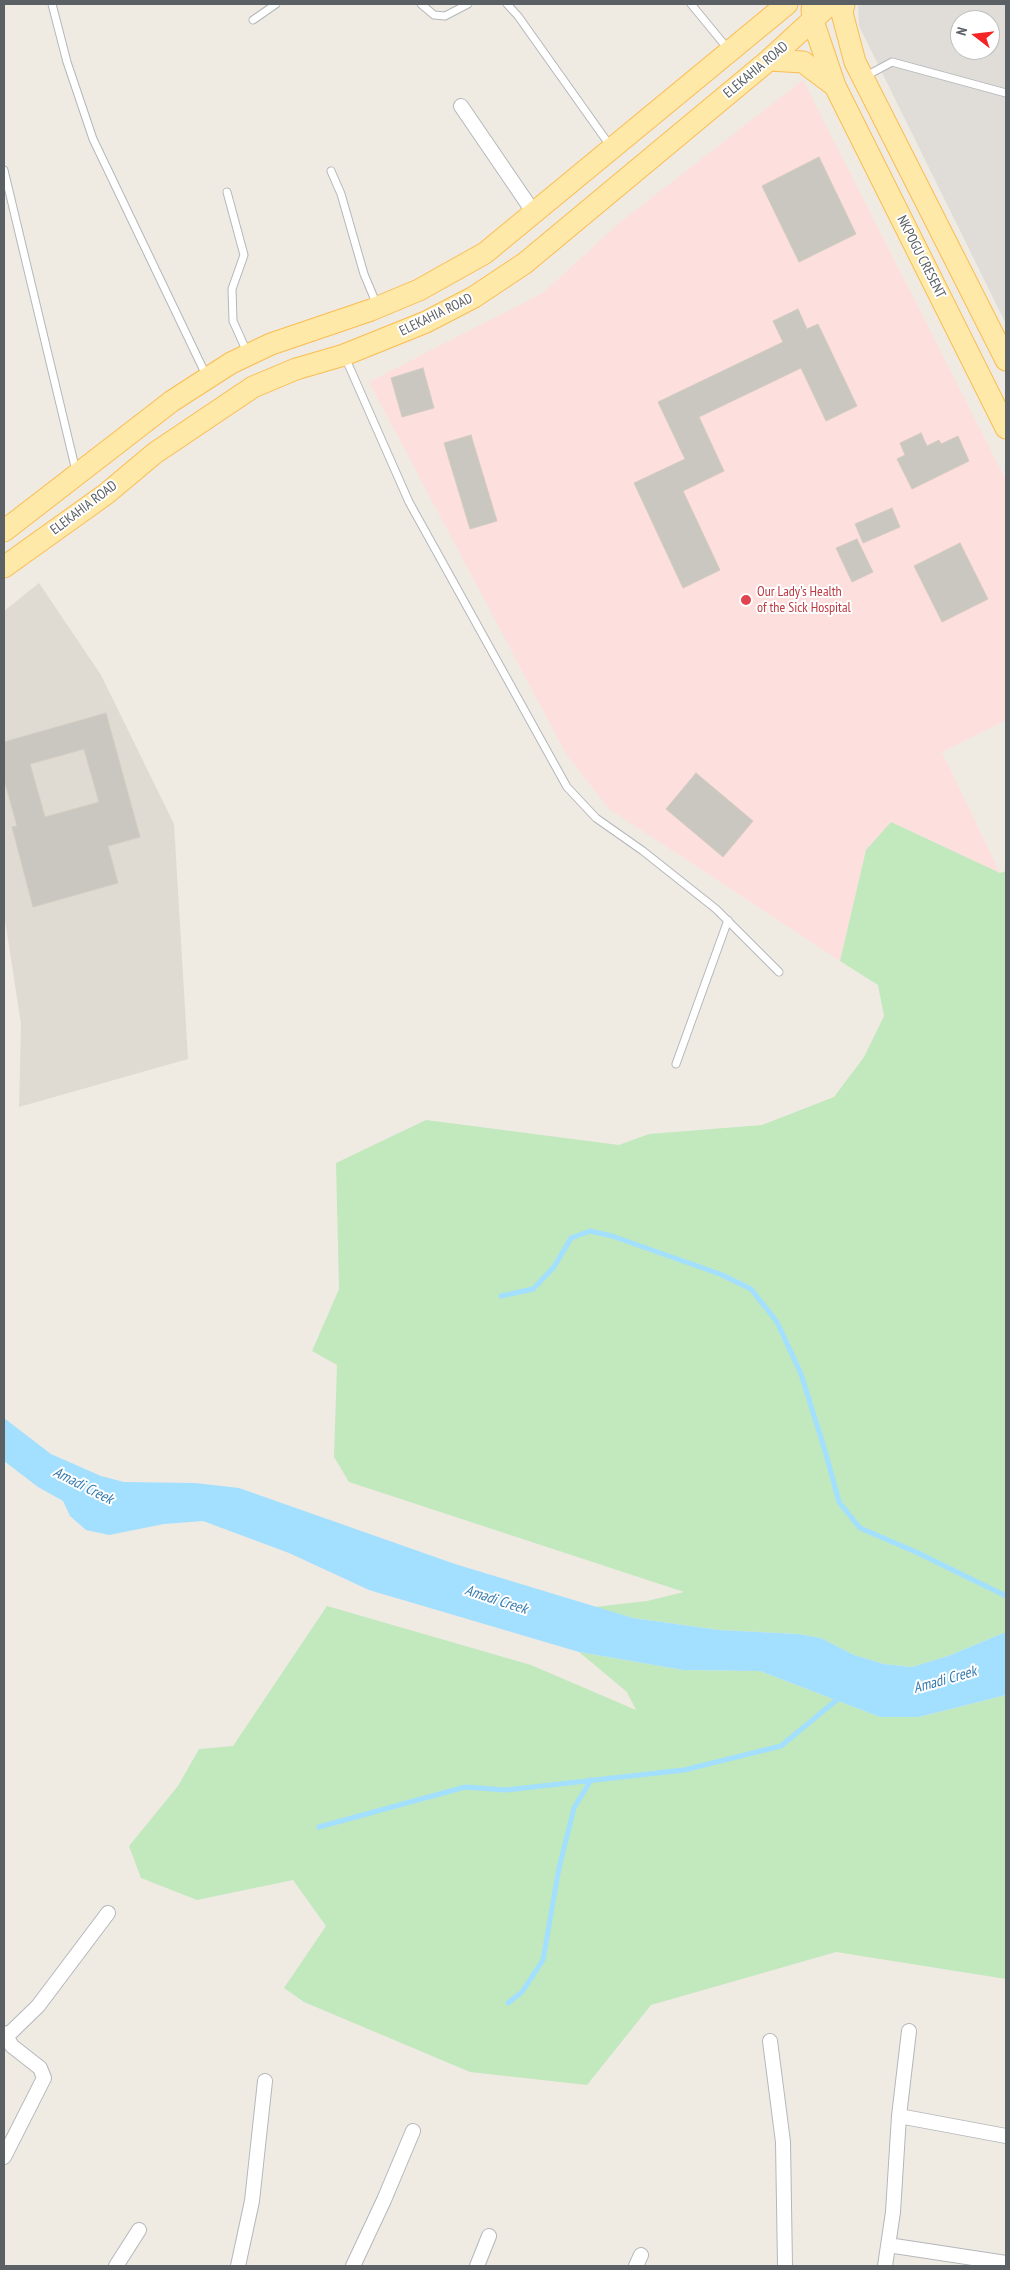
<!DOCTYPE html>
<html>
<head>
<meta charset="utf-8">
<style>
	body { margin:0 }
	#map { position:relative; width:1010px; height:2270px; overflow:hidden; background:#efebe3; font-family:"PT Sans Narrow",sans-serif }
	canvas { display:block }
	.frame { position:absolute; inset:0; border:5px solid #5b6065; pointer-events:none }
	.north { position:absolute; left:950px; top:10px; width:50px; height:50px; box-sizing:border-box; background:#fff; border:1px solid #bdbfc1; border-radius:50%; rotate:286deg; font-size:14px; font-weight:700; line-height:20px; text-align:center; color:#5b6065 }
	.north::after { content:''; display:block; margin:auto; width:18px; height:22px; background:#f52425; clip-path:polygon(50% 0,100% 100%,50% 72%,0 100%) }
</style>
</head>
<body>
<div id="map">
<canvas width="1010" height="2270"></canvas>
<div class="frame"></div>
<div class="north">N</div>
</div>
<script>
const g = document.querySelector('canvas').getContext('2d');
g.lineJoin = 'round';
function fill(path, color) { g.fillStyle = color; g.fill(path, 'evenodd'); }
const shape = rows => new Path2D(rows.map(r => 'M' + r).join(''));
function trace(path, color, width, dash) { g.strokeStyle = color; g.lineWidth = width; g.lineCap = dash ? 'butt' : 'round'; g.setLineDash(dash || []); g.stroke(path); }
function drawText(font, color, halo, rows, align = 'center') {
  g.font = font + ' "PT Sans Narrow",sans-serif'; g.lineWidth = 4; g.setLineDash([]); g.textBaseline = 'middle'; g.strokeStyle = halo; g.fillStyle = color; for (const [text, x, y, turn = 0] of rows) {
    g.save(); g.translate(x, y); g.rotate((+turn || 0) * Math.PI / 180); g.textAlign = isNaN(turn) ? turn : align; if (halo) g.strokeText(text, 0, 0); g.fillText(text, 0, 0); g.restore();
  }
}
fill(shape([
	[858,4,1006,4,1006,324,859,26],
	[960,20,990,20,990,50,960,50]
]), '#e0ddd8');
fill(shape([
	[39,583,101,675,174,824,188,1059,19,1107,21,1024,4,914,4,611]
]), '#dfdad2');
fill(shape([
	[803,80,1006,480,1006,720,942,752,1000,873,891,822,866,850,840,961,609,809,566,754,369,382,543,293,618,224]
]), '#fddfde');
fill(shape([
	[891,822,1000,873,1006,871,1006,1632,948,1656,912,1667,884,1664,854,1655,821,1638,798,1634,719,1630,633,1618,594,1607,647,1601,684,1592,349,1482,334,1457,337,1365,312,1351,339,1289,336,1163,426,1120,619,1145,649,1134,762,1125,834,1097,864,1057,884,1016,878,985,840,961,866,850],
	[327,1606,531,1665,636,1710,627,1692,579,1652,683,1670,760,1671,880,1717,919,1717,1006,1695,1006,1979,836,1952,651,2005,587,2085,470,2072,304,2002,284,1988,326,1926,293,1880,197,1900,141,1878,129,1846,178,1786,199,1749,233,1746]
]), '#c2e8be');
fill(shape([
	[4,1418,51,1454,101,1476,124,1482,195,1483,239,1488,455,1564,633,1618,719,1630,798,1634,821,1638,854,1655,884,1664,912,1667,948,1656,1006,1632,1006,1695,919,1717,880,1717,760,1671,683,1670,579,1652,369,1590,289,1553,203,1521,164,1524,109,1535,86,1530,70,1516,63,1501,38,1487,4,1461]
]), '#a3dfff');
trace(shape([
	[501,1296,533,1289,554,1267,571,1238,590,1231,612,1236,720,1274,751,1289,777,1322,801,1374,826,1454,839,1502,860,1528,916,1552,1006,1596],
	[319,1827,465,1787,506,1790,684,1770,781,1746,839,1698],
	[508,2003,522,1992,543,1960,559,1868,574,1808,591,1780]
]), '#a3dfff', 5);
const building = shape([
	[819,157,856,234,799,262,762,186,819,157],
	[798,309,807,329,818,324,857,406,826,421,801,368,699,417,724,471,683,491,720,570,683,588,634,483,685,459,658,402,783,342,773,321,798,309],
	[423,368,434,408,402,417,391,378,423,368],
	[921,433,927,446,939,440,941,444,958,436,969,461,912,489,897,459,905,455,900,443,921,433],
	[471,435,497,521,470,529,444,443,471,435],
	[892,508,900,527,863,543,855,524,892,508],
	[857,539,873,572,852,582,836,548,857,539],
	[960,543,988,599,942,622,914,566,960,543],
	[106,713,140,837,108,846,118,883,33,907,12,827,17,826,4,779,4,742,106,713],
	[84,749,99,802,45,817,30,764,84,749],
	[696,773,753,821,723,857,666,809,696,773]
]);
fill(building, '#cac6c0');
trace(building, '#d4cdc1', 1);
const lane = shape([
	[52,4,67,62,93,139,206,375],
	[421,4,434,15,445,16,468,4],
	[507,4,518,16,611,147],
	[691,4,728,49],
	[253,20,276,4],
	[864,77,892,62,1006,93],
	[4,170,76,471],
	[331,171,341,194,364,274,377,305],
	[227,192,244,255,232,289,233,321,247,352],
	[345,357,409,502,567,787,596,818,643,851,716,909,779,972],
	[676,1064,728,920]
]);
const street = shape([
	[461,106,534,213],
	[4,2033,12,2046,40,2068,44,2078,4,2157],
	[5,2038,38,2006,108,1913],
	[770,2041,783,2142,785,2266],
	[899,2116,1006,2136],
	[888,2245,1006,2263],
	[116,2266,139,2230],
	[238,2266,252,2201,265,2081],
	[353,2266,384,2200,413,2131],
	[477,2266,489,2236],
	[636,2266,641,2255],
	[885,2266,893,2212,899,2116,909,2031]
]);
const primary = shape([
	[844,4,842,13,855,62,1006,360],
	[812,9,813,21,835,86,1006,428],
	[769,60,803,62,835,86],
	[4,531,172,401,231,363,271,344,371,310,419,290,485,253,787,4],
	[4,567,106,494,155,453,253,387,296,369,344,355,426,322,474,297,525,263,769,60,830,4]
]);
trace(lane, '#b4b7bb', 9);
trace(street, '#b4b7bb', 16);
trace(primary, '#fbbc51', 23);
trace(lane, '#fff', 7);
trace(street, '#fff', 14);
trace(primary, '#ffe9a8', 21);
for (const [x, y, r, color] of [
	[746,600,6,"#e0444e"]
]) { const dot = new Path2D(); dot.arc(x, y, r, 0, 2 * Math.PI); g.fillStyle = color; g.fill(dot); trace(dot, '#fff', 2); }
drawText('14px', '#5b6065', '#fff', [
	["ELEKAHIA ROAD",756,70,-40],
	["NKPOGU CRESENT",921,257,63],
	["ELEKAHIA ROAD",436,315,-26],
	["ELEKAHIA ROAD",84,508,-37]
]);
drawText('14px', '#be3a42', '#fff', [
	["Our Lady's Health",757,592],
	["of the Sick Hospital",757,608]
], 'left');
drawText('italic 15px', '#367caf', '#fff', [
	["Amadi Creek",83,1486,27],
	["Amadi Creek",496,1600,18],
	["Amadi Creek",945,1680,-16]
]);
</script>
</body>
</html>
